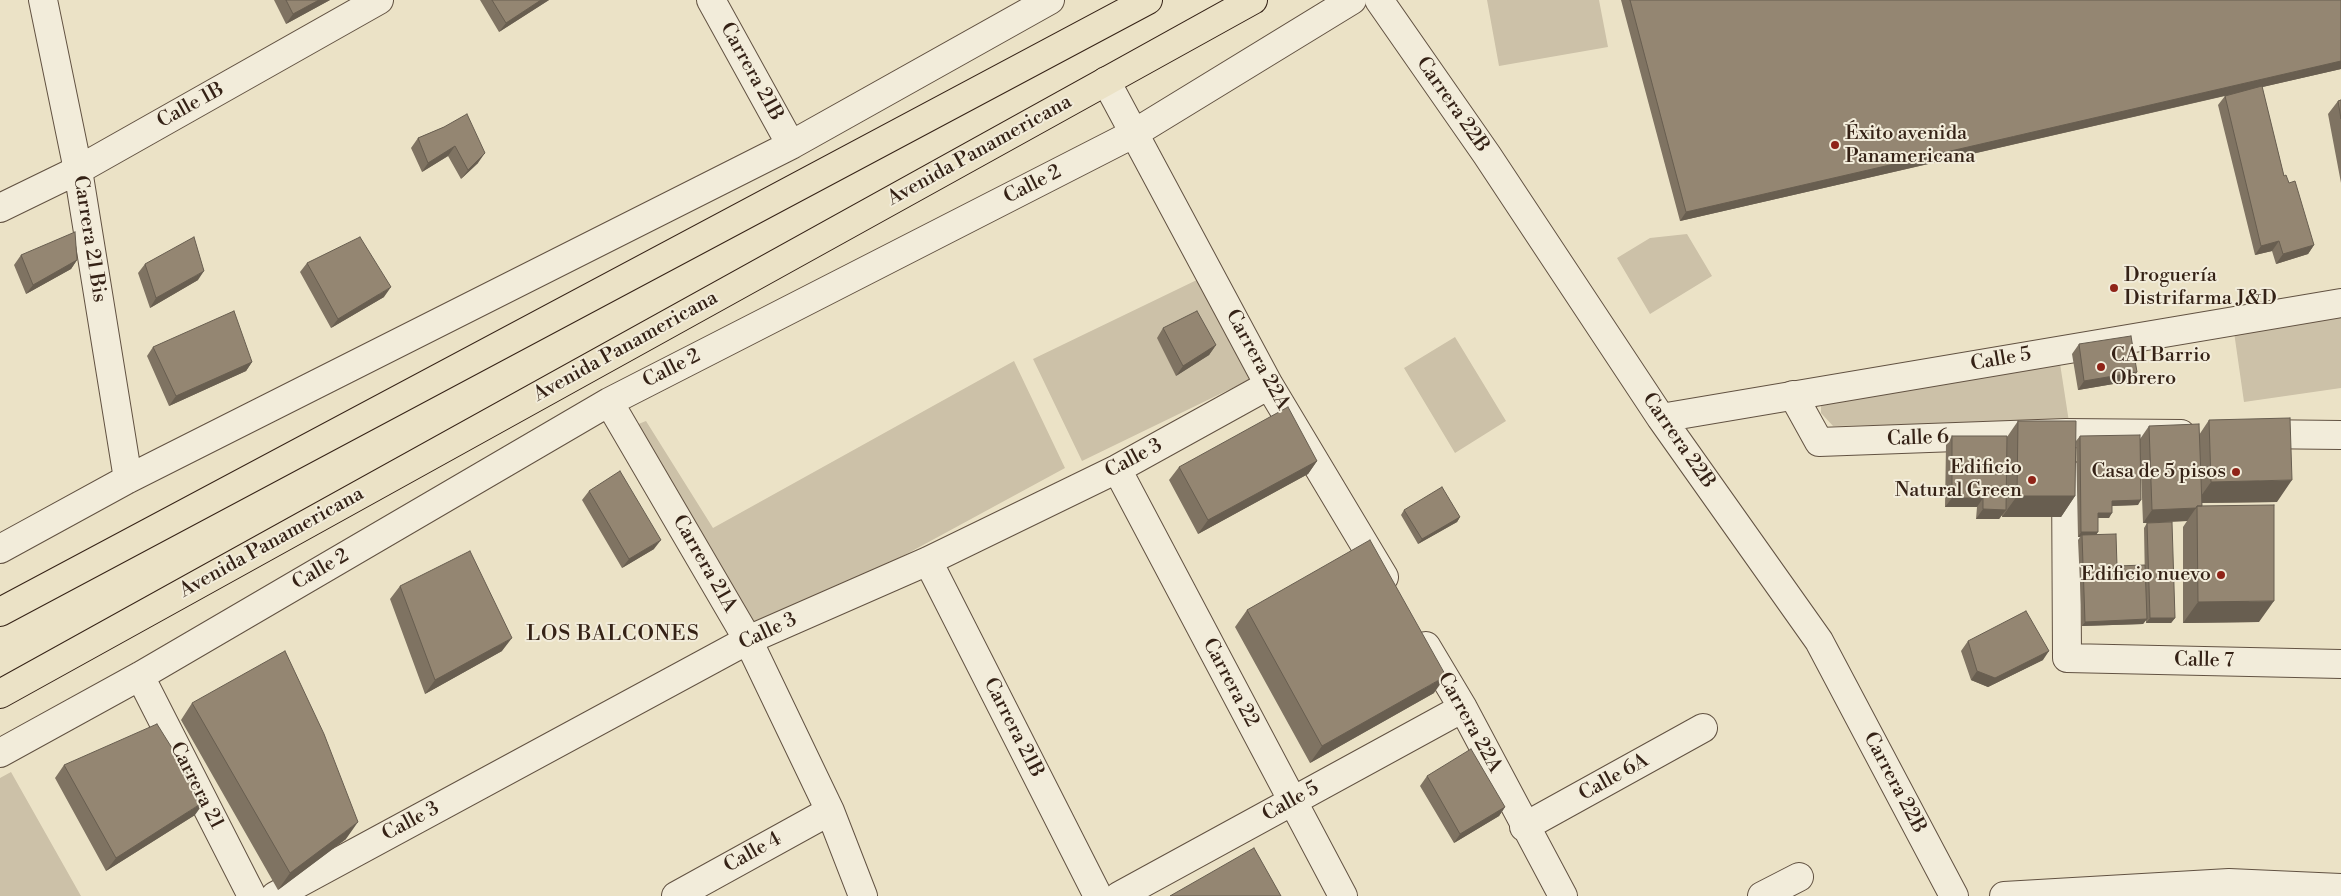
<!DOCTYPE html>
<html>
<head>
<meta charset="utf-8">
<style>
	body { margin:0 }
	canvas { display:block; background:#ebe2c6 }
</style>
</head>
<body>
<canvas width="2341" height="896"></canvas>
<script>
const g = document.querySelector('canvas').getContext('2d');
g.lineJoin = 'round';
function fill(path, color) { g.fillStyle = color; g.fill(path, 'evenodd'); }
const shape = rows => new Path2D(rows.map(r => 'M' + r).join(''));
function trace(path, color, width, dash) { g.strokeStyle = color; g.lineWidth = width; g.lineCap = dash ? 'butt' : 'round'; g.setLineDash(dash || []); g.stroke(path); }
function drawText(font, color, halo, rows, align = 'center') {
  g.font = font + ' "Libre Bodoni",serif'; g.lineWidth = 4; g.setLineDash([]); g.textBaseline = 'middle'; g.strokeStyle = halo; g.fillStyle = color; for (const [text, x, y, turn = 0] of rows) {
    g.save(); g.translate(x, y); g.rotate((+turn || 0) * Math.PI / 180); g.textAlign = isNaN(turn) ? turn : align; if (halo) g.strokeText(text, 0, 0); g.fillText(text, 0, 0); g.restore();
  }
}
fill(shape([
	[1487,0,1599,0,1608,47,1499,66],
	[1687,234,1712,276,1650,314,1617,258,1650,238],
	[1203,277,1251,379,1082,461,1033,359],
	[2341,316,2341,388,2244,402,2234,332],
	[1455,337,1506,421,1455,453,1404,368],
	[2059,357,2069,422,1833,426,1821,413,1821,399],
	[1014,361,1065,468,748,640,618,432,646,421,713,528],
	[11,772,81,896,0,896,0,778]
]), '#ccc1a8');
const minor = shape([
	[43,0,78,170,128,479],
	[711,0,791,145],
	[1106,81,1269,385,1384,577],
	[0,208,78,170,379,0],
	[1793,395,1819,442,2066,433,2181,434],
	[609,402,748,640,830,811,863,896],
	[2254,434,2341,435],
	[1117,469,1343,896],
	[2066,472,2067,658,2341,664],
	[0,549,128,479,791,145,1050,0],
	[928,561,1098,896],
	[1426,646,1463,708,1563,896],
	[140,676,252,896],
	[0,753,140,676,609,402,1133,134,1352,0],
	[1524,827,1703,728],
	[275,896,748,640,928,561,1117,469,1269,385],
	[676,896,830,811],
	[1119,896,1463,708],
	[1762,896,1799,877]
]);
const tertiary = shape([
	[1379,0,1487,155,1661,418,1819,641,1954,896],
	[1661,418,2341,303],
	[2004,896,2229,883,2341,888]
]);
const primary = shape([
	[0,612,1148,0],
	[0,694,1253,0]
]);
trace(minor, '#625242', 30);
trace(tertiary, '#625242', 30);
trace(primary, '#352216', 30);
trace(minor, '#f2ecda', 28);
trace(tertiary, '#f2ecda', 28);
trace(primary, '#ebe2c6', 28);
fill(shape([
	[274,0,330,0,286,24],
	[480,0,549,0,499,32],
	[1621,0,2341,0,2341,69,2262,87,2284,176,2289,183,2314,245,2308,254,2276,264,2272,251,2255,255,2218,105,2225,96,1680,221],
	[2341,100,2341,183,2328,114,2338,101],
	[444,127,478,163,461,179,448,156,422,172,411,148,418,138],
	[21,255,77,260,71,269,26,294,14,265],
	[307,263,384,297,331,328,300,272],
	[145,264,198,280,150,308,138,273],
	[1163,328,1216,345,1209,355,1176,376,1157,338],
	[2079,344,2137,372,2131,381,2078,390,2072,354],
	[153,347,252,362,246,371,169,406,147,356],
	[2209,420,2277,502,2202,503,2202,506,2259,622,2183,623,2183,527,2187,521,2160,522,2175,618,2171,623,2146,623,2146,620,2143,624,2082,626,2078,540,2080,537,2078,537,2076,441,2080,436,2140,439,2149,426,2199,435],
	[2141,471,2143,523,2147,523,2144,528,2145,583,2117,566,2096,535,2098,518,2109,518,2112,506,2138,505],
	[2018,421,2075,496,2061,517,2002,517,2002,515,1999,519,1976,519,1977,507,1945,507,1946,445,1952,436,2007,437],
	[1317,461,1308,474,1198,534,1169,480,1179,467],
	[589,491,654,549,622,568,582,500],
	[1404,510,1460,517,1457,522,1418,544,1401,515],
	[400,586,502,651,425,694,390,599],
	[1247,610,1434,693,1310,763,1235,627],
	[1968,641,2043,660,1988,687,1971,680,1961,651],
	[192,703,346,839,278,890,181,720],
	[64,765,195,815,106,871,55,778],
	[1427,776,1505,807,1499,816,1454,843,1420,786]
]), '#7f7362');
fill(shape([
	[319,0,330,0,286,24,293,14],
	[541,0,549,0,499,32,506,23],
	[2341,61,2341,69,1680,221,1686,212],
	[455,146,448,156,422,172,428,163],
	[485,153,478,163,461,179,468,170],
	[2279,241,2272,251,2255,255,2261,246],
	[2314,245,2308,254,2276,264,2283,254],
	[77,260,71,269,26,294,33,285],
	[204,271,198,280,150,308,156,298],
	[391,287,384,297,331,328,338,319],
	[1216,345,1209,355,1176,376,1183,366],
	[252,362,246,371,169,406,176,396],
	[2137,372,2131,381,2078,390,2084,381],
	[1317,461,1308,474,1198,534,1208,520],
	[2292,480,2277,502,2196,503,2211,482],
	[2017,496,2075,496,2061,517,2002,517],
	[1952,498,1983,498,1977,507,1945,507],
	[2141,500,2138,505,2109,506,2112,501],
	[2196,508,2187,521,2143,523,2152,510],
	[1983,509,2006,510,1999,519,1976,519],
	[2098,513,2112,513,2109,518,2095,518],
	[1460,517,1457,522,1418,544,1422,539],
	[2081,532,2098,532,2095,537,2082,535,2080,537,2078,537],
	[661,540,654,549,622,568,629,559],
	[2274,601,2259,622,2183,623,2198,602],
	[2150,618,2175,618,2171,623,2146,623],
	[2147,619,2143,624,2082,626,2085,622],
	[512,638,502,651,425,694,435,680],
	[2049,651,2043,660,1988,687,1971,680,1977,671],
	[1446,676,1434,693,1310,763,1322,746],
	[205,801,195,815,106,871,116,858],
	[1505,807,1499,816,1454,843,1460,834],
	[358,822,346,839,278,890,290,873]
]), '#685e50');
const building = shape([
	[286,0,319,0,293,14,286,0],
	[492,0,541,0,506,23,492,0],
	[1630,0,2341,0,2341,61,1686,212,1630,0],
	[2262,86,2284,176,2286,175,2289,183,2295,181,2314,245,2283,254,2279,241,2261,246,2225,96,2262,86],
	[2341,100,2341,119,2338,101,2341,100],
	[467,114,485,153,468,170,455,146,428,163,418,138,444,127,467,114],
	[75,232,77,260,33,285,21,255,75,232],
	[194,237,204,271,156,298,145,264,194,237],
	[360,237,391,287,338,319,307,263,360,237],
	[234,311,252,362,176,396,153,347,234,311],
	[1197,311,1216,345,1183,366,1163,328,1197,311],
	[2131,336,2137,372,2084,381,2079,344,2131,336],
	[1288,407,1317,461,1208,520,1179,467,1288,407],
	[2290,418,2292,480,2211,482,2209,420,2290,418],
	[2018,421,2076,421,2075,496,2017,496,2018,421],
	[2199,424,2202,506,2197,506,2196,508,2152,510,2149,426,2199,424],
	[2140,435,2141,500,2112,501,2112,513,2098,513,2098,532,2081,532,2080,436,2140,435],
	[1952,436,2007,436,2006,510,1983,509,1983,498,1952,498,1952,436],
	[620,471,661,540,629,559,589,491,620,471],
	[1442,487,1460,517,1422,539,1404,510,1442,487],
	[2274,505,2274,601,2198,602,2197,506,2274,505],
	[2172,522,2175,618,2150,618,2147,523,2172,522],
	[2116,534,2117,566,2145,565,2147,619,2085,622,2082,535,2116,534],
	[1370,540,1446,676,1322,746,1247,610,1370,540],
	[470,551,512,638,435,680,400,586,470,551],
	[2026,611,2049,651,1995,678,1977,671,1968,641,2026,611],
	[285,651,324,734,358,822,290,873,192,703,285,651],
	[157,724,205,801,116,858,64,765,157,724],
	[1471,749,1505,807,1460,834,1427,776,1471,749],
	[1254,848,1281,896,1170,896,1254,848]
]);
fill(building, '#948672');
trace(building, '#685e50', 1);
for (const [x, y, r, color] of [
	[1835,145,5,"#8f2418"],
	[2114,288,5,"#8f2418"],
	[2101,367,5,"#8f2418"],
	[2236,472,5,"#8f2418"],
	[2032,480,5,"#8f2418"],
	[2221,575,5,"#8f2418"]
]) { const dot = new Path2D(); dot.arc(x, y, r, 0, 2 * Math.PI); g.fillStyle = color; g.fill(dot); trace(dot, '#f2ecda', 2); }
drawText('20px', '#352216', '#f2ecda', [
	["Carrera 21B",751,72,61],
	["Carrera 22B",1452,105,55],
	["Calle 1B",191,106,-29],
	["Avenida Panamericana",980,151,-29],
	["Calle 2",1033,185,-27],
	["Carrera 21 Bis",89,239,81],
	["Avenida Panamericana",626,347,-29],
	["Carrera 22A",1257,360,61],
	["Calle 5",2001,360,-10],
	["Calle 2",672,369,-27],
	["Calle 6",1918,439,-2],
	["Carrera 22B",1678,441,55],
	["Calle 3",1134,459,-28],
	["Avenida Panamericana",272,543,-29],
	["Carrera 21A",704,564,60],
	["Calle 2",321,570,-30],
	["Calle 3",768,632,-25],
	["Calle 7",2204,661,1],
	["Carrera 22",1230,683,62],
	["Carrera 22A",1469,723,61],
	["Carrera 21B",1013,728,63],
	["Calle 6A",1614,778,-29],
	["Carrera 22B",1894,783,62],
	["Carrera 21",196,786,63],
	["Calle 5",1291,802,-29],
	["Calle 3",411,822,-28],
	["Calle 4",753,853,-29]
]);
drawText('20px', '#352216', '#f2ecda', [
	["Éxito avenida",1845,134],
	["Panamericana",1845,157],
	["Droguería",2124,276],
	["Distrifarma J&D",2124,299],
	["CAI Barrio",2111,356],
	["Obrero",2111,379],
	["Edificio",2022,468,"right"],
	["Natural Green",2022,491,"right"],
	["Casa de 5 pisos",2226,472,"right"],
	["Edificio nuevo",2211,575,"right"]
], 'left');
g.letterSpacing = '1px';
drawText('21px', '#352216', '#f2ecda', [
	["LOS BALCONES",613,635]
]);
g.letterSpacing = '0px';
</script>
</body>
</html>
